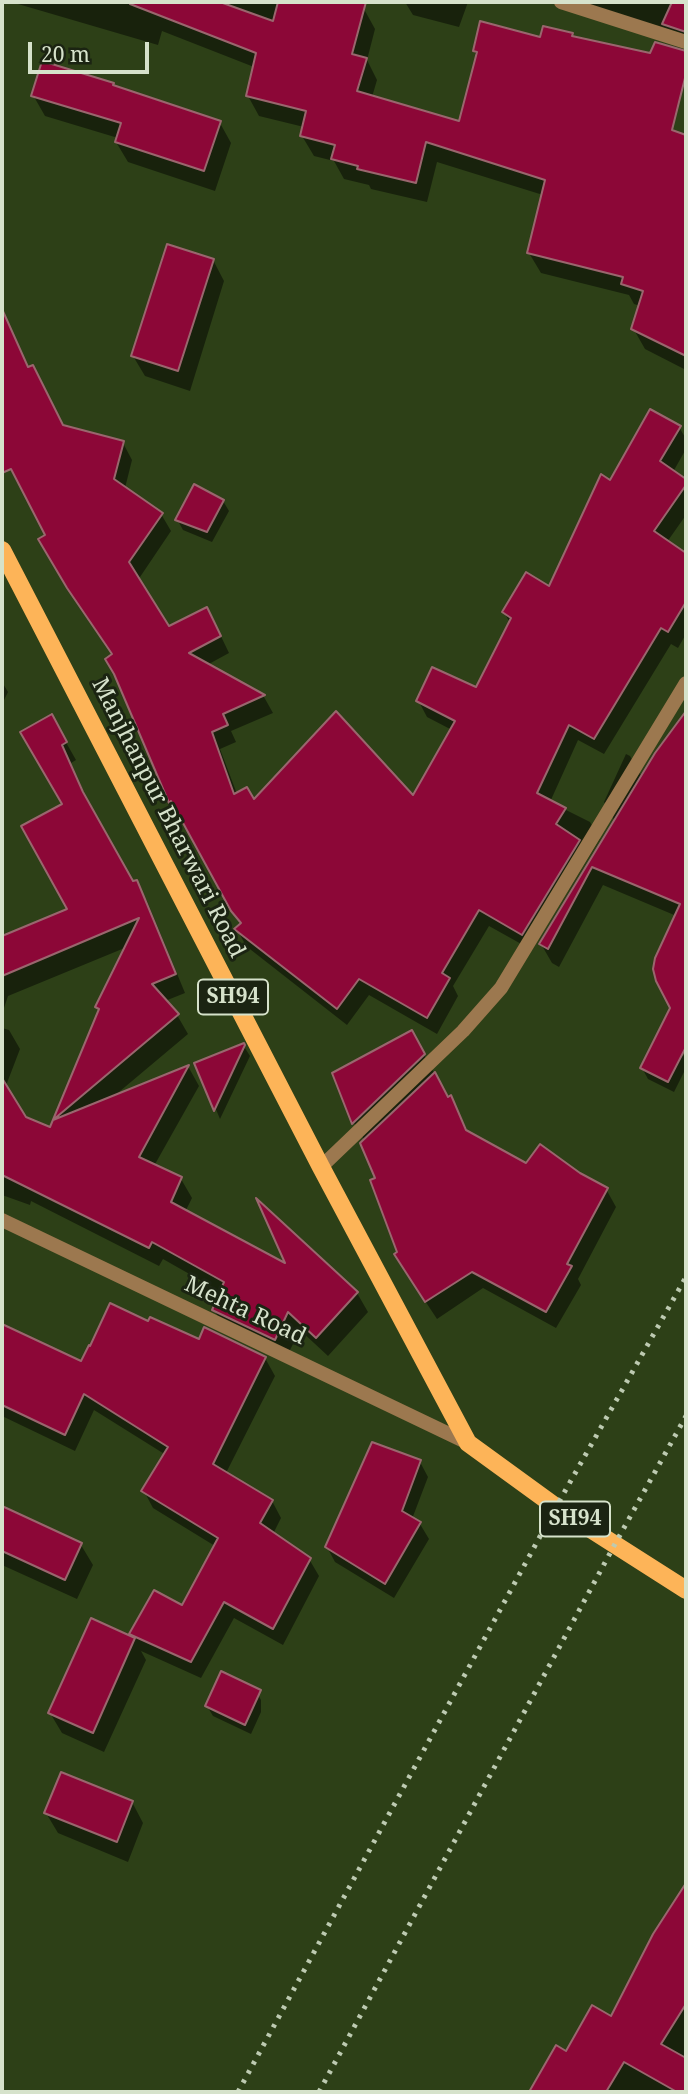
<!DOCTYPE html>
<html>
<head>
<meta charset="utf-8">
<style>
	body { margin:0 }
	#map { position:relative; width:688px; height:2094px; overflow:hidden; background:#2d4017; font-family:"Noto Serif",serif }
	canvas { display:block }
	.frame { position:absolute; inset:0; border:4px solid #d6e2cb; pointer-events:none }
	.scale { position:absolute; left:28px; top:42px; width:121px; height:32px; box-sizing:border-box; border:4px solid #d6e2cb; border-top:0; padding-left:9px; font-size:21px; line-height:24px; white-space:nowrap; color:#d6e2cb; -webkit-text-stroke:5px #1b2412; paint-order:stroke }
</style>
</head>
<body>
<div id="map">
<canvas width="688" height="2094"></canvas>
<div class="frame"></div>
<div class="scale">20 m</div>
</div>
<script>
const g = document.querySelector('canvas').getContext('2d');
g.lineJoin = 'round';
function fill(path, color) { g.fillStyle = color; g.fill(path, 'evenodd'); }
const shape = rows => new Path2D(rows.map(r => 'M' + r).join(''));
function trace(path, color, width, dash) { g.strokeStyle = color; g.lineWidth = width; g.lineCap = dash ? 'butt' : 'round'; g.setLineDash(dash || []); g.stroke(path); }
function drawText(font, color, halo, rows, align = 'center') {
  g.font = font + ' "Noto Serif",serif'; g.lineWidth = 6; g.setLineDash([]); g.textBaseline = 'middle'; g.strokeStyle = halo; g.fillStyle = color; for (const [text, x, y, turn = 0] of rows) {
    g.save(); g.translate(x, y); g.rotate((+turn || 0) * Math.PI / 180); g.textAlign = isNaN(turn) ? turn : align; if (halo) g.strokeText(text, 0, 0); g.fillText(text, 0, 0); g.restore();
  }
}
fill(shape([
	[17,2,340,2,364,9,375,29,367,60,377,80,372,97,461,124,477,57,474,51,481,24,643,182,663,192,686,150,686,370,645,349,633,328,640,306,634,304,629,295,541,273,529,253,543,195,437,162,427,202,371,189,369,185,344,179,334,161,314,156,302,136,304,127,259,116,248,96,254,67,162,31,158,45,18,4],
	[405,2,468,2,459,27,413,15],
	[581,2,686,2,686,40],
	[113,84,115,88,220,123,231,143,215,191,128,162,116,142,118,138,45,116,33,95],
	[213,260,224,281,190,391,145,376,133,356],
	[2,320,28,369,33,367,64,427,123,443,132,460,125,488,161,514,171,531,138,580,168,629,216,626,229,653,207,665,264,697,273,713,231,731,236,742,220,749,237,794,254,802,414,798,452,730,427,717,418,700,476,689,510,623,504,612,549,588,610,482,679,427,686,439,686,449,673,472,686,481,686,515,667,542,686,556,686,634,678,648,671,644,604,754,578,740,550,802,590,822,600,839,532,950,489,926,453,986,458,996,437,1034,369,995,347,1025,246,946,237,929,241,925,182,817,180,818,171,802,119,679,114,656,2,453],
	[223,501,229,511,212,542,183,530,177,519],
	[2,682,8,692,2,704],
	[686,714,686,920,603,885,559,967,552,963,541,944,615,821,604,802,626,754,630,756,642,777],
	[51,716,76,760,71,763,100,828,83,837],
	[136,882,147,901,185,993,165,1001,177,1015,188,1034,113,1097,189,1068,199,1086,154,1166,181,1179,192,1198,185,1212,289,1267,357,1293,368,1312,328,1356,300,1330,286,1358,225,1328,214,1310,221,1292,163,1259,159,1266,31,1201,30,1205,2,1195,2,1109,50,1129,100,1012,97,1007,127,947,8,996,2,1014,2,938],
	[686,922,686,1027,684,1028,661,948],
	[2,1028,9,1030,20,1049,2,1096],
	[243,1045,250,1056,220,1119,197,1064],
	[423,1053,448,1099,451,1098,460,1115,469,1134,527,1166,579,1174,606,1189,616,1207,578,1279,581,1285,556,1328,483,1288,437,1319,406,1272,365,1141,354,1123,334,1074],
	[682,1053,686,1060,686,1068,674,1092,648,1079,642,1068],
	[149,1323,199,1342,265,1358,275,1376,226,1473,272,1501,281,1518,273,1534,309,1559,319,1576,283,1645,234,1618,201,1678,141,1651,146,1660,104,1752,62,1733,50,1713,134,1639,131,1634,182,1608,215,1546,153,1508,144,1491,166,1455,94,1410,75,1451,2,1416,2,1326,82,1364],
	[420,1462,428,1477,412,1519,420,1524,429,1539,394,1598,335,1562,327,1547],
	[7,1510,81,1545,93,1565,77,1599,2,1565,2,1520],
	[255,1689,261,1700,261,1712,251,1734,213,1716,207,1706],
	[132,1802,143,1823,128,1862,58,1833,46,1813],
	[686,1885,686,2092,531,2092,557,2048,566,2053,611,2018,654,1935]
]), '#0007');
const building = shape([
	[131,2,220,2,273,21,278,2,366,2,352,54,367,58,357,91,459,121,477,52,473,51,480,21,540,37,543,26,573,33,572,36,650,53,655,42,686,51,686,74,672,130,686,135,686,356,631,329,643,291,621,284,623,277,527,253,545,180,426,142,416,183,357,169,358,166,331,159,335,145,300,136,306,111,246,96,256,53,130,4,131,2],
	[672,2,686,2,686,32,662,24,672,2],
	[42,61,114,83,113,85,221,121,204,171,115,142,121,123,31,96,42,61],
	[167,244,214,259,178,371,131,356,167,244],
	[2,309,28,367,33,365,63,425,124,441,114,479,163,513,129,562,169,626,207,607,221,636,189,653,265,695,223,714,228,725,212,732,234,794,247,787,254,799,336,711,413,795,455,721,416,701,432,667,476,687,511,618,502,612,526,572,549,586,601,474,610,480,650,409,681,426,660,461,686,479,686,485,654,531,686,553,686,602,668,632,661,628,594,739,569,725,537,793,566,808,556,824,580,840,522,935,479,910,442,973,450,978,427,1018,359,979,337,1009,234,929,241,923,231,911,171,801,169,803,114,674,105,659,112,654,67,588,38,539,45,535,11,469,2,473,2,309],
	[194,484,224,500,207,532,175,520,194,484],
	[686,711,686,1047,668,1082,640,1068,670,1008,656,981,653,969,655,958,680,904,592,867,548,949,539,944,655,753,686,711],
	[52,714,67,742,62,745,83,792,133,881,137,880,176,974,152,984,179,1014,53,1120,189,1065,139,1157,182,1177,171,1202,285,1263,256,1198,358,1292,316,1338,288,1312,275,1340,212,1310,224,1282,152,1242,149,1248,2,1175,2,1078,26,1117,50,1127,99,1009,95,1007,139,918,2,976,2,936,67,909,21,826,62,804,20,732,52,714],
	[412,1030,425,1054,352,1124,332,1073,412,1030],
	[244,1043,245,1045,214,1111,194,1063,244,1043],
	[435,1072,448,1097,451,1095,466,1130,526,1163,540,1144,580,1173,608,1188,567,1264,572,1266,546,1312,472,1272,425,1302,394,1254,397,1252,370,1180,375,1178,360,1143,435,1072],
	[110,1303,148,1321,150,1317,199,1339,204,1327,266,1357,213,1464,273,1500,260,1523,311,1558,273,1629,224,1602,191,1662,129,1634,154,1590,182,1605,218,1538,141,1491,168,1447,84,1394,65,1435,2,1405,2,1324,81,1361,89,1345,90,1346,110,1303],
	[372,1442,421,1460,402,1511,421,1522,385,1584,325,1547,372,1442],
	[2,1506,82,1543,65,1580,2,1551,2,1506],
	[91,1618,135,1638,93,1733,48,1713,91,1618],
	[221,1671,261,1690,245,1725,205,1706,221,1671],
	[61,1772,133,1801,117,1842,44,1813,61,1772],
	[686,1883,686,2004,661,2044,686,2058,686,2092,677,2092,624,2062,606,2092,529,2092,556,2045,566,2051,592,2005,611,2016,653,1934,686,1883]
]);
fill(building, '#8c0737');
trace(building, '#9a666e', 2);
trace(shape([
	[561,2,686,42],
	[321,1167,463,1031,501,988,686,683]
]), '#9c784f', 14);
trace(shape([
	[2,1220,468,1443]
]), '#9c784f', 14);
trace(shape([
	[2,550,321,1167,468,1443,556,1507,686,1590]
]), '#fdb458', 18);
trace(shape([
	[238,2092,556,1507,686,1277],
	[319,2092,615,1544,686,1416]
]), '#bdcab1', 5, [3.5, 7]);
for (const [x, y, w] of [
	[233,997,70],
	[575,1519,70]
]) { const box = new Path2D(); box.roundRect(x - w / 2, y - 17.5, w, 35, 5); g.fillStyle = '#1b2412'; g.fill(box); trace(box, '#d6e2cb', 2); }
drawText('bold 21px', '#d6e2cb', null, [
	["SH94",233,997],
	["SH94",575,1519]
]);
drawText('23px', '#d6e2cb', '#1b2412', [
	["Manjhanpur Bharwari Road",168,818,63],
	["Mehta Road",245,1311,25]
]);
</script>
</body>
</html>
